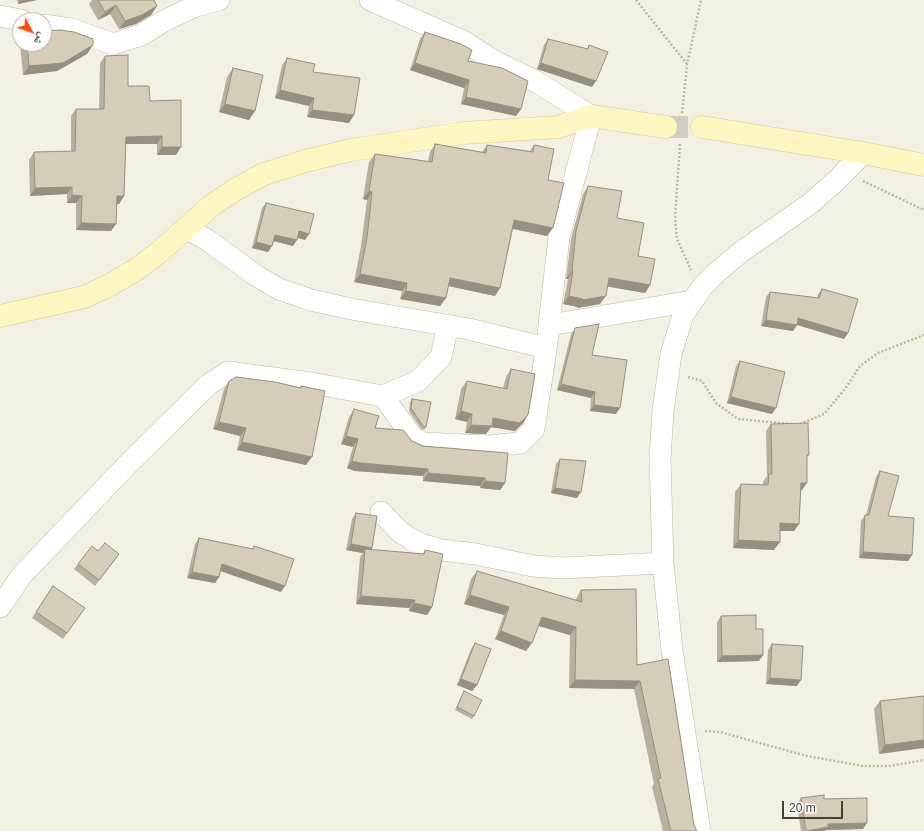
<!DOCTYPE html>
<html>
<head>
<meta charset="utf-8">
<style>
	body { margin:0 }
	#map { position:relative; width:924px; height:831px; overflow:hidden; background:#f3f0e4; font-family:Helvetica,"Noto Naskh Arabic",sans-serif }
	canvas { display:block }
	.north { position:absolute; left:12px; top:12px; width:40px; height:40px; box-sizing:border-box; background:#fff; border:1px solid #b5b3ad; border-radius:50%; rotate:131deg; font-size:11px; font-weight:700; line-height:16px; text-align:center; color:#464133 }
	.north::after { content:''; display:block; margin:auto; width:14px; height:18px; background:#ff4d0f; clip-path:polygon(50% 0,100% 100%,50% 72%,0 100%) }
	.scale { position:absolute; left:782px; top:801px; width:61px; height:18px; box-sizing:border-box; border:2px solid #464133; border-top:0; padding-left:5px; font-size:12px; line-height:14px; white-space:nowrap; color:#464133; -webkit-text-stroke:3px #fff; paint-order:stroke }
</style>
</head>
<body>
<div id="map">
<canvas width="924" height="831"></canvas>
<div class="north">ش</div>
<div class="scale">20 m</div>
</div>
<script>
const g = document.querySelector('canvas').getContext('2d');
g.lineJoin = 'round';
const shape = rows => new Path2D(rows.map(r => 'M' + r).join(''));
function trace(path, color, width, dash) { g.strokeStyle = color; g.lineWidth = width; g.lineCap = dash ? 'butt' : 'round'; g.setLineDash(dash || []); g.stroke(path); }
function fill(path, color) { g.fillStyle = color; g.fill(path, 'evenodd'); }
trace(shape([
	[666,127,702,127]
]), '#d0cdc1', 22, [22, 11]);
const street = shape([
	[370,0,463,41,494,61,535,81,591,116,559,237,547,343,534,429,520,443,489,446,423,443,413,438,383,396],
	[0,16,21,20],
	[44,25,71,29,113,44,141,35,164,21,193,7,219,0],
	[187,229,209,241,255,275,279,289,311,300,351,309,469,329,546,348],
	[550,325,692,301],
	[381,512,400,532,411,539,421,544,441,550,476,554,533,566,562,568,663,563],
	[0,607,22,575,126,466,208,385,228,372,311,383,383,396,418,381,441,357,448,325],
	[700,831,672,650,663,563,660,459,663,411,671,354,683,315,703,286,717,272,741,252,811,203,837,180,863,153]
]);
const secondary = shape([
	[702,127,863,153,924,165],
	[0,316,84,297,110,285,137,269,158,253,211,206,236,189,264,174,305,161,351,150,463,133,558,127,591,116,666,127]
]);
trace(street, '#bfb9a6', 22);
trace(secondary, '#d7cc8f', 23);
trace(shape([
	[636,0,687,64],
	[682,113,687,65,701,0],
	[680,144,675,218,677,239,691,270],
	[863,181,924,210],
	[688,377,702,381,716,403,738,419,791,424],
	[800,424,824,414,845,389,860,366,878,353,924,335],
	[705,731,720,732,807,756,863,766,890,766,924,760]
]), '#c2b796', 2.5, [2, 2]);
trace(street, '#fff', 21);
trace(secondary, '#fff7c2', 22);
fill(shape([
	[17,0,37,0,18,4],
	[92,0,154,0,157,6,151,15,136,24,119,29,110,14,98,20,89,4],
	[425,32,468,61,521,109,516,116,461,104,464,88,410,70,420,39],
	[548,39,587,49,589,45,592,87,537,69,544,45],
	[20,44,44,44,93,45,87,54,57,71,23,75],
	[105,56,128,86,150,101,176,155,157,155,157,144,126,144,124,196,119,204,117,204,116,224,111,231,76,230,76,203,67,203,67,194,30,196,29,160,34,152,71,151,71,116,76,109,99,109,100,63],
	[287,58,313,72,349,123,307,117,309,106,275,98,282,65],
	[233,68,249,120,219,112,227,77],
	[435,144,482,152,487,145,530,151,534,145,548,180,547,236,513,229,500,288,495,296,448,286,446,298,440,306,400,299,402,291,354,282,361,246,367,200,363,199,369,162,375,154,428,162,430,152],
	[588,186,617,218,638,256,650,285,645,293,608,286,600,304,577,308,578,307,563,304,568,279,566,279,571,239,583,194],
	[266,203,309,234,305,240,297,237,293,246,273,241,272,246,268,252,252,248,262,208],
	[822,289,848,333,844,339,797,325,793,331,761,326,766,297,770,292,817,298,818,294],
	[575,328,592,355,616,414,590,411,591,398,557,390,571,334],
	[740,361,772,414,727,403,736,366],
	[511,369,528,415,523,423,515,431,491,427,486,434,465,433,467,422,455,419,461,389,467,381,503,388,506,377],
	[229,381,299,388,301,386,306,465,237,450,240,436,213,429,224,389],
	[412,399,426,427,424,430,421,429,409,411,410,402],
	[354,409,375,428,412,441,505,483,500,490,480,488,480,486,423,481,423,476,355,471,347,468,353,447,341,444,349,417],
	[771,424,809,455,807,457,807,483,801,491,799,524,794,531,780,531,774,550,733,548,735,492,741,484,763,485,763,482,767,476,766,431],
	[560,459,577,498,551,493,556,464],
	[880,471,888,516,912,555,908,561,859,558,861,521,865,515,866,515,876,477],
	[356,513,372,548,371,550,423,554,425,550,432,607,427,615,409,611,409,608,356,604,360,557,363,553,346,550,352,519],
	[199,538,252,549,254,546,281,592,220,571,219,577,215,583,187,578,195,544],
	[98,551,115,560,95,586,74,569,78,564],
	[477,571,576,600,576,599,581,590,637,665,694,825,697,831,663,831,652,787,654,784,634,689,569,688,570,635,538,626,526,651,495,639,504,615,464,604,471,579],
	[53,586,85,608,63,639,32,618],
	[721,616,756,629,759,661,717,662,717,622],
	[475,643,477,685,472,691,457,685,471,649],
	[772,644,797,686,766,684,768,650],
	[464,691,474,716,472,719,455,710],
	[924,696,879,754,874,709,880,701],
	[801,798,824,799,863,829,826,830,825,831,801,831,797,804]
]), '#b8b09e');
fill(shape([
	[20,0,37,0,18,4],
	[116,5,110,14,98,20,105,12],
	[157,6,151,15,136,24,119,29,125,21],
	[93,45,87,54,57,71,23,75,29,66],
	[415,63,469,80,464,88,410,70],
	[541,63,596,81,592,87,537,69],
	[280,90,314,98,309,106,275,98],
	[466,97,521,109,516,116,461,104],
	[225,104,255,111,249,120,219,112],
	[312,110,354,115,349,123,307,117],
	[162,136,157,144,121,144,126,137],
	[162,147,181,147,176,155,157,155],
	[72,187,67,194,30,196,35,188],
	[369,191,372,192,367,200,363,199],
	[72,195,82,196,76,203,67,203],
	[117,196,124,196,119,204,112,204],
	[514,220,553,228,547,236,509,228],
	[81,223,116,224,111,231,76,230],
	[299,231,309,234,305,240,295,237],
	[275,235,297,240,293,246,270,240],
	[256,242,272,246,268,252,252,248],
	[572,271,573,271,568,279,566,279],
	[360,274,407,283,402,291,354,282],
	[450,278,500,288,495,296,444,285],
	[609,278,650,285,645,293,604,286],
	[406,291,446,298,440,306,400,299],
	[569,296,583,299,578,307,563,304],
	[606,296,600,304,577,308,583,300],
	[798,318,848,333,844,339,794,324],
	[766,320,797,325,793,331,761,326],
	[561,384,595,392,591,398,557,390],
	[731,397,776,408,772,414,727,403],
	[594,405,620,408,616,414,590,411],
	[461,411,472,414,467,422,455,419],
	[528,415,523,423,515,431,491,427,486,434,465,433,471,425,493,418],
	[219,422,246,428,240,436,213,429],
	[346,436,358,439,353,447,341,444],
	[242,442,312,457,306,465,237,450],
	[352,461,428,469,423,476,355,471,347,468],
	[428,473,485,478,480,486,423,481],
	[485,481,505,483,500,490,480,488],
	[801,483,807,483,801,491,796,491],
	[555,488,581,492,577,498,551,493],
	[780,523,799,524,794,531,775,531],
	[738,540,780,542,774,550,733,548],
	[351,544,372,548,368,554,365,549,363,553,346,550],
	[863,552,912,555,908,561,859,558],
	[222,564,285,586,281,592,218,570],
	[192,572,219,577,215,583,187,578],
	[470,595,509,607,504,615,464,604],
	[361,596,415,600,409,608,356,604],
	[414,603,432,607,427,615,409,611],
	[542,617,576,627,570,635,536,625],
	[501,631,532,643,526,651,495,639],
	[763,655,759,661,717,662,722,656],
	[770,678,801,680,797,686,766,684],
	[461,679,477,685,472,691,457,685],
	[575,680,640,681,634,689,569,688],
	[924,740,924,748,879,754,885,745],
	[867,823,863,829,826,830,825,831,805,831,828,824]
]), '#969081');
const building = shape([
	[98,0,154,0,157,6,142,15,125,21,116,5,105,12,98,0],
	[60,30,74,32,93,39,93,45,63,63,29,66,27,44,44,44,44,31,60,30],
	[425,32,461,44,472,50,468,61,502,68,528,81,521,109,466,97,469,80,415,63,425,32],
	[548,39,588,49,589,45,608,52,596,81,541,63,548,39],
	[128,55,128,86,149,86,150,101,181,100,181,147,162,147,162,136,126,137,124,196,117,196,116,224,81,223,82,196,72,195,72,187,35,188,34,152,75,151,76,109,104,109,105,56,128,55],
	[287,58,315,64,313,72,360,78,354,115,312,110,314,98,280,90,287,58],
	[233,68,263,75,255,111,225,104,233,68],
	[435,144,486,153,487,145,533,152,534,145,554,149,548,180,564,183,553,228,514,220,500,288,450,278,446,298,406,291,407,283,360,274,367,238,372,192,369,191,375,154,432,162,435,144],
	[588,186,622,191,617,218,644,223,638,256,655,259,650,285,609,278,606,296,583,300,583,299,569,296,573,271,572,271,576,231,588,186],
	[266,203,314,214,309,234,299,231,297,240,275,235,272,246,256,242,266,203],
	[822,289,858,299,848,333,798,318,797,325,766,320,770,292,819,298,822,289],
	[599,324,592,355,627,360,620,408,594,405,595,392,561,384,575,328,599,324],
	[740,361,785,372,776,408,731,397,740,361],
	[511,369,535,374,528,415,520,423,493,418,492,426,471,425,472,414,461,411,467,381,507,389,511,369],
	[236,377,275,382,301,388,301,386,325,391,312,457,242,442,246,428,219,422,229,381,236,377],
	[412,399,431,402,426,427,423,426,411,408,412,399],
	[354,409,379,416,375,428,403,430,412,441,423,446,508,453,505,483,485,481,485,478,428,473,428,469,360,463,352,461,358,439,346,436,354,409],
	[808,423,809,455,807,455,807,483,801,483,799,524,780,523,780,542,738,540,741,484,768,485,769,474,772,474,771,424,808,423],
	[560,459,586,461,581,492,555,488,560,459],
	[880,471,899,476,888,516,914,518,912,555,863,552,865,515,869,515,880,471],
	[356,513,377,516,372,548,351,544,356,513],
	[199,538,253,549,254,546,294,559,285,586,222,564,219,577,192,572,199,538],
	[105,543,119,554,99,580,78,564,92,546,98,551,105,543],
	[365,549,424,554,425,550,443,554,432,607,414,603,415,600,361,596,365,549],
	[477,571,582,602,581,590,636,589,637,665,668,659,694,825,697,831,671,831,658,779,661,778,640,681,575,680,576,627,542,617,532,643,501,631,509,607,470,595,477,571],
	[53,586,85,608,67,633,36,612,53,586],
	[756,615,756,629,763,629,763,655,722,656,721,616,756,615],
	[475,643,491,649,477,685,461,679,475,643],
	[772,644,803,646,801,680,770,678,772,644],
	[464,691,482,700,474,716,457,707,464,691],
	[924,696,924,740,885,745,880,701,924,696],
	[824,795,824,799,867,798,867,823,828,824,828,827,806,831,801,798,824,795]
]);
fill(building, '#d6cdb8');
trace(building, '#969081', 1);
</script>
</body>
</html>
